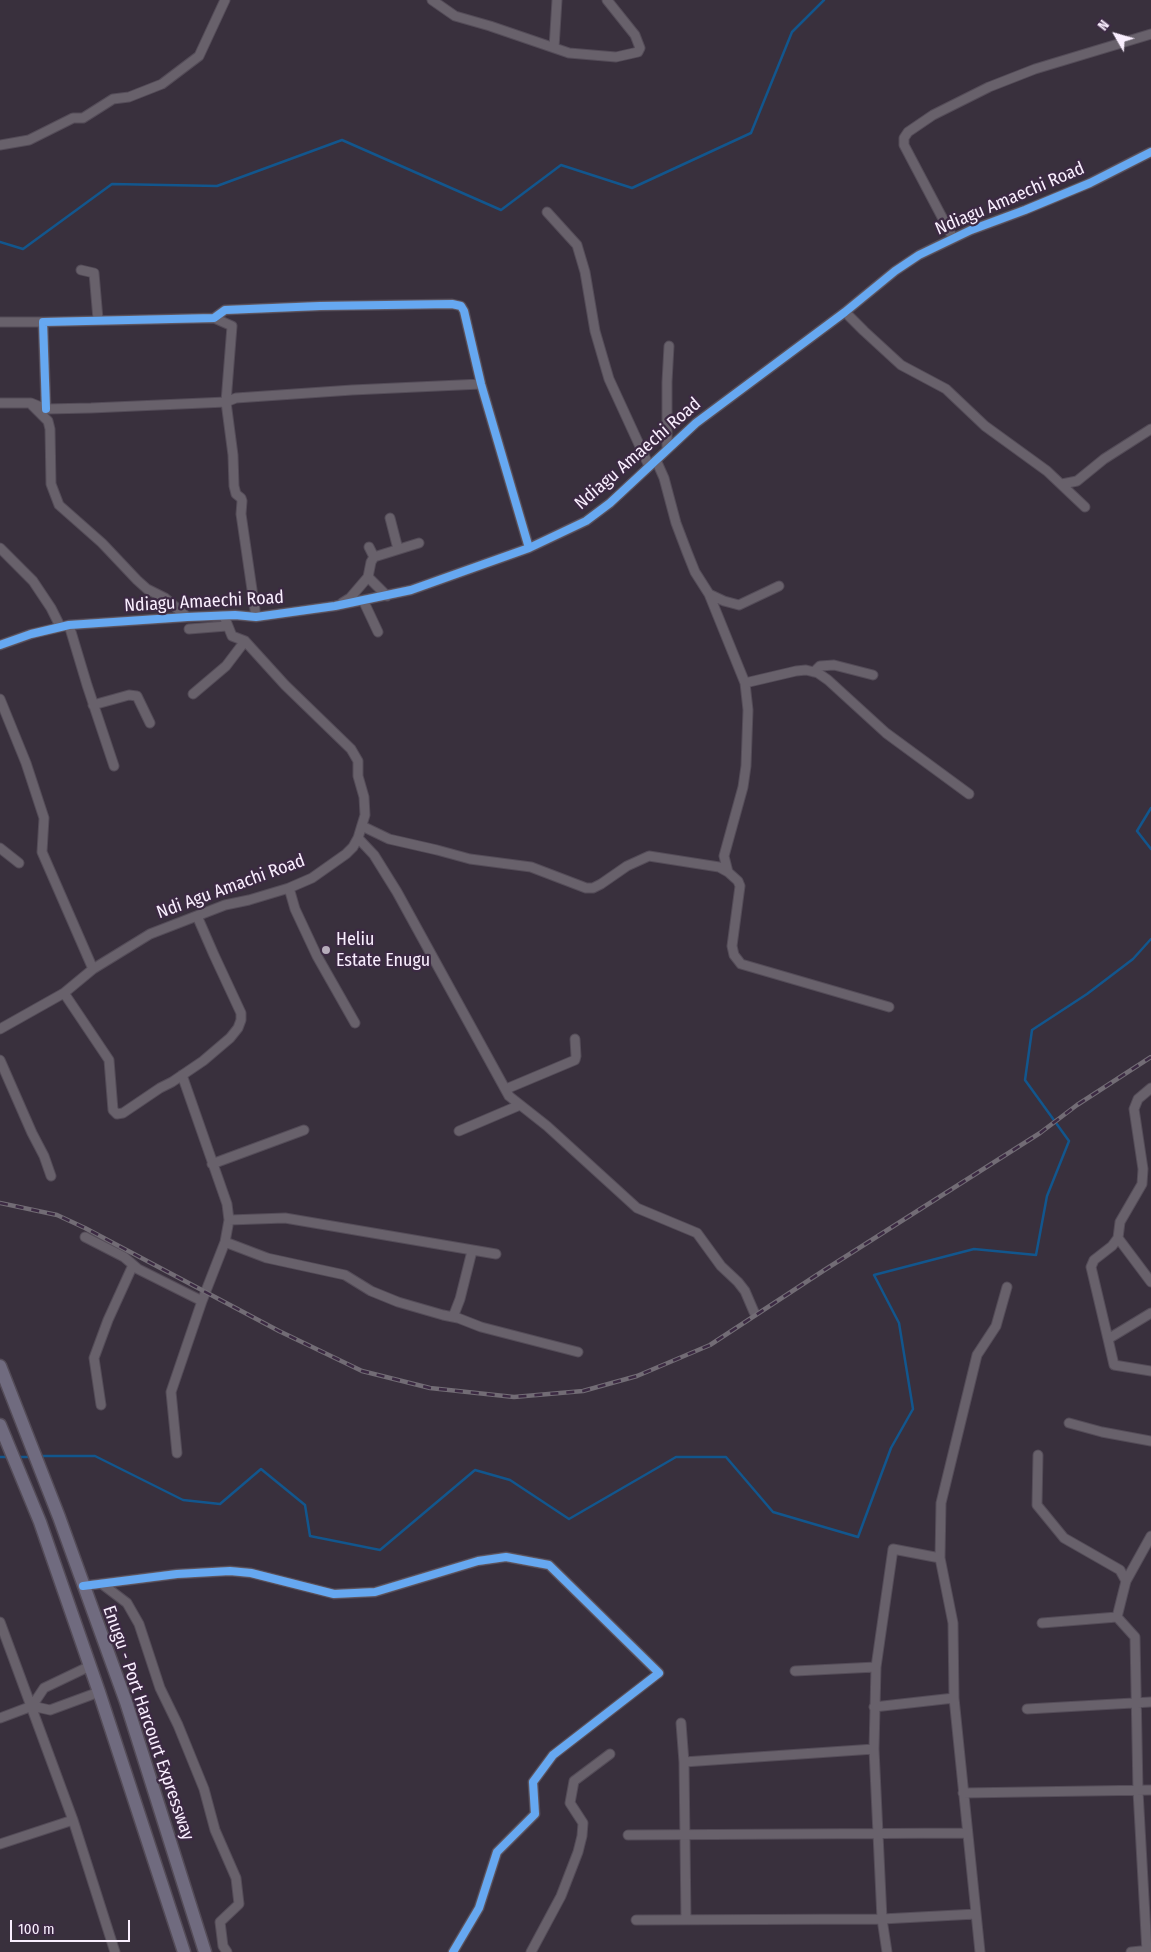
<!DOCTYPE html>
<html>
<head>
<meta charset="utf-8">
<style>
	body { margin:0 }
	#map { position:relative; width:1151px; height:1952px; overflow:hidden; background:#39303d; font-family:"Fira Sans Condensed",sans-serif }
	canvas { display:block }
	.north { position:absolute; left:1091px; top:10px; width:50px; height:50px; -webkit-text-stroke:4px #3c2a43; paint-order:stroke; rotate:308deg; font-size:14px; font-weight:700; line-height:20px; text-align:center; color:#f9eefe }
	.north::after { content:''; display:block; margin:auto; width:18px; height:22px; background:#f9eefe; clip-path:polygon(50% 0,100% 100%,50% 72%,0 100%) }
	.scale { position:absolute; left:10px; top:1920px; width:120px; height:22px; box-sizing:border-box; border:2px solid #f9eefe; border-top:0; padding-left:6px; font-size:15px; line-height:18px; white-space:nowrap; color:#f9eefe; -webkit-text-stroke:4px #3c2a43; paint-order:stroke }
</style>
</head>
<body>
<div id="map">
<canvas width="1151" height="1952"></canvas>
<div class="north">N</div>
<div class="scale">100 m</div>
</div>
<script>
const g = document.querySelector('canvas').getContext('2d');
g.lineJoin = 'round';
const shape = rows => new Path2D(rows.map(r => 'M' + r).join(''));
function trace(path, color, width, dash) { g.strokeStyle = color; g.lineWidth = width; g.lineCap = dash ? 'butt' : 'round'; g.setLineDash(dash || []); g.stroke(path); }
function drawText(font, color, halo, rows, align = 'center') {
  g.font = font + ' "Fira Sans Condensed",sans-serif'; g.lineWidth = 4.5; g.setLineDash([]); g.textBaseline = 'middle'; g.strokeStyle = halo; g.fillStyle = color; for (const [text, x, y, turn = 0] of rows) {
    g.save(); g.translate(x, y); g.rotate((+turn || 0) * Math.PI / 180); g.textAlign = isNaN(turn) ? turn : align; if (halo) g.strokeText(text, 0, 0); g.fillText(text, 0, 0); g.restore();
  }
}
trace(shape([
	[0,242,23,249,112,184,217,186,342,140,501,210,561,165,632,188,751,133,792,32,824,0],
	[1151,808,1137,831,1151,849],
	[39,1456,95,1456,183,1500,220,1504,261,1469,305,1505,310,1536,380,1550,475,1470,510,1480,569,1519,676,1457,726,1457,773,1512,858,1537,891,1448,913,1409,899,1323,874,1275,974,1249,1036,1255,1047,1196,1069,1141,1025,1080,1032,1030,1087,994,1133,959,1151,939],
	[0,1457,8,1457],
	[16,1457,31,1457]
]), '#12568d', 2.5);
const minor = shape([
	[432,0,455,16,490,26,569,53,616,57,638,52,640,48,635,35,607,0],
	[554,48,557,0],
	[0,145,29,140,73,118,83,118,113,99,129,97,162,84,199,56,225,0],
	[547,212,577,245,585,272,595,331,609,379,649,466],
	[953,238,904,145,904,138,908,132,933,115,989,87,1035,69,1151,34],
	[81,270,94,273,98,319],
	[845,312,864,331,901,365,946,389,985,426,1047,471,1085,507],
	[214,318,232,326,226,402,233,455,234,486,236,494,241,498,242,501,241,514,256,617],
	[0,322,43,322],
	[0,403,31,403,46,409,91,408,226,402,236,398,352,390,481,384],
	[32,405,48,421,50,429,51,484,59,505,102,543,137,580,147,589,165,598,187,617],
	[46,409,43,322,214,318,225,310,320,306,452,304,461,306,464,311,481,384,529,548],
	[667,449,667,382,669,346],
	[656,460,664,478,676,523,687,552,695,572,709,594,745,683,748,710,746,766,743,787,724,856,728,872],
	[1062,484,1077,481,1104,459,1151,429],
	[390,518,398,549],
	[369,547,374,557],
	[0,548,33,581,51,608,60,626],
	[368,577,387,596],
	[709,594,724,601,739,605,779,586],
	[363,600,378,632],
	[342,603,350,598,368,577,371,562,374,557,419,543],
	[69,625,87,685,114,766],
	[189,629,227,626],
	[0,645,31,634,69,625,187,617,235,615,256,617,335,606,411,590,529,548,586,521,610,503,696,423,845,312,895,271,919,255,971,230,1025,210,1090,183,1151,152],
	[814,672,820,666,834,665,873,675],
	[745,683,796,671,806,670,818,673,828,680,886,733,969,794],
	[193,694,226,666,245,641],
	[0,699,26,763,44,818,42,852,93,969],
	[93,705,129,695,137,696,150,723],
	[362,826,389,839,437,850,470,859,531,867,586,888,593,888,601,884,627,866,649,856,719,867,728,872,738,881,740,886,732,946,734,955,741,964,889,1007],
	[358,838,374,855,397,892,509,1096,547,1126,637,1208,697,1233,721,1266,738,1282,745,1291,754,1312],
	[0,848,19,863],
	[289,888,295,909,317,956,355,1023],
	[64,993,109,1060,113,1110,117,1114,123,1113,160,1088,172,1082,203,1061,230,1038,238,1028,241,1020,241,1013,214,955,197,916],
	[0,1029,64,993,93,969,150,934,225,905,249,900,289,888,312,878,346,854,353,847,358,838,365,815,364,797,358,776,358,761,351,749,285,685,245,641,232,636,224,616],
	[0,1060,32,1133,44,1156,51,1176],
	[182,1075,227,1204,229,1220,225,1242,267,1258,345,1275,371,1291,398,1302,443,1315,458,1318,481,1327,578,1352],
	[1151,1088,1138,1099,1134,1109,1143,1169,1142,1184,1120,1222,1118,1238,1112,1246,1094,1260,1091,1267,1108,1339,1151,1313],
	[506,1089,575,1060,576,1056,575,1039],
	[459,1131,520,1105],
	[212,1164,304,1130],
	[229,1220,285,1218,496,1254],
	[85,1237,124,1257,138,1269,202,1301],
	[1118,1238,1151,1282],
	[453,1317,460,1299,472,1251],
	[1108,1339,1114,1365,1151,1371],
	[101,1405,94,1358,108,1320,133,1265],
	[1069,1423,1102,1432,1151,1441],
	[177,1453,171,1392,202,1301,225,1242],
	[1038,1455,1037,1505,1064,1538,1120,1570,1126,1581,1117,1617,1135,1637,1138,1791,1147,1952],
	[1126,1581,1151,1536],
	[102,1584,127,1603,139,1624,160,1688,178,1725,204,1789,215,1830,236,1878,239,1904,220,1922,223,1946,227,1952],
	[83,1586,177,1574,230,1571,251,1573,334,1594,375,1592,478,1561,506,1557,549,1565,659,1673,553,1755,533,1782,535,1814,497,1852,479,1908,453,1952],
	[0,1622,73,1820,0,1844],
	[1042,1623,1117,1617],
	[795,1671,876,1667],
	[32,1706,44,1688,90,1666],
	[874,1707,954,1698],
	[1027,1709,1151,1702],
	[0,1718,32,1706,50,1710,99,1692],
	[681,1723,684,1762,686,1920],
	[684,1762,874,1749],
	[963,1793,1151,1790],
	[73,1820,115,1952],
	[628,1835,967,1833],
	[636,1920,882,1919,976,1914],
	[531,1952,561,1896,578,1852,582,1836,583,1823,570,1803,574,1781,610,1754],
	[887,1952,882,1919,874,1749,876,1667,893,1549,940,1558],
	[980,1952,954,1698,953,1623,940,1558,941,1503,977,1355,996,1326,1007,1287],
	[1131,1952,1151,1950]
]);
const highway = shape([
	[0,1366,59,1517,126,1702,205,1952],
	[0,1425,40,1522,99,1692,184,1952]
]);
trace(minor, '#544c58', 11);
trace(highway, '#544c58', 15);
trace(minor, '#68616b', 9);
trace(highway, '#706b7f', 12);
const rail = shape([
	[0,1203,57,1215,85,1228,279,1331,362,1371,430,1388,514,1397,583,1391,637,1376,710,1345,826,1269,1040,1133,1077,1105,1151,1057]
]);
trace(rail, '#726c75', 4.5);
trace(rail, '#3c2a43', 2.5, [8]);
trace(shape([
	[46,409,43,322,214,318,225,310,320,306,452,304,461,306,464,311,481,384,529,548],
	[0,645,31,634,69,625,187,617,235,615,256,617,335,606,411,590,529,548,586,521,610,503,696,423,845,312,895,271,919,255,971,230,1025,210,1090,183,1151,152],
	[83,1586,177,1574,230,1571,251,1573,334,1594,375,1592,478,1561,506,1557,549,1565,659,1673,553,1755,533,1782,535,1814,497,1852,479,1908,453,1952]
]), '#66a8f1', 8);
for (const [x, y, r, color] of [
	[326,950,5,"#b6acba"]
]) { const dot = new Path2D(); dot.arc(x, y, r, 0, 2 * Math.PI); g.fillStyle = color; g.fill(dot); trace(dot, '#3c2a43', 2); }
drawText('18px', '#f9eefe', '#3c2a43', [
	["Ndiagu Amaechi Road",1010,199,-23],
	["Ndiagu Amaechi Road",638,454,-41],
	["Ndiagu Amaechi Road",204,602,-3],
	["Ndi Agu Amachi Road",231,887,-20],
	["Enugu - Port Harcourt Expressway",148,1723,71]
]);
drawText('18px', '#f9eefe', '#3c2a43', [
	["Heliu",336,940],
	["Estate Enugu",336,961]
], 'left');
</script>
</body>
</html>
